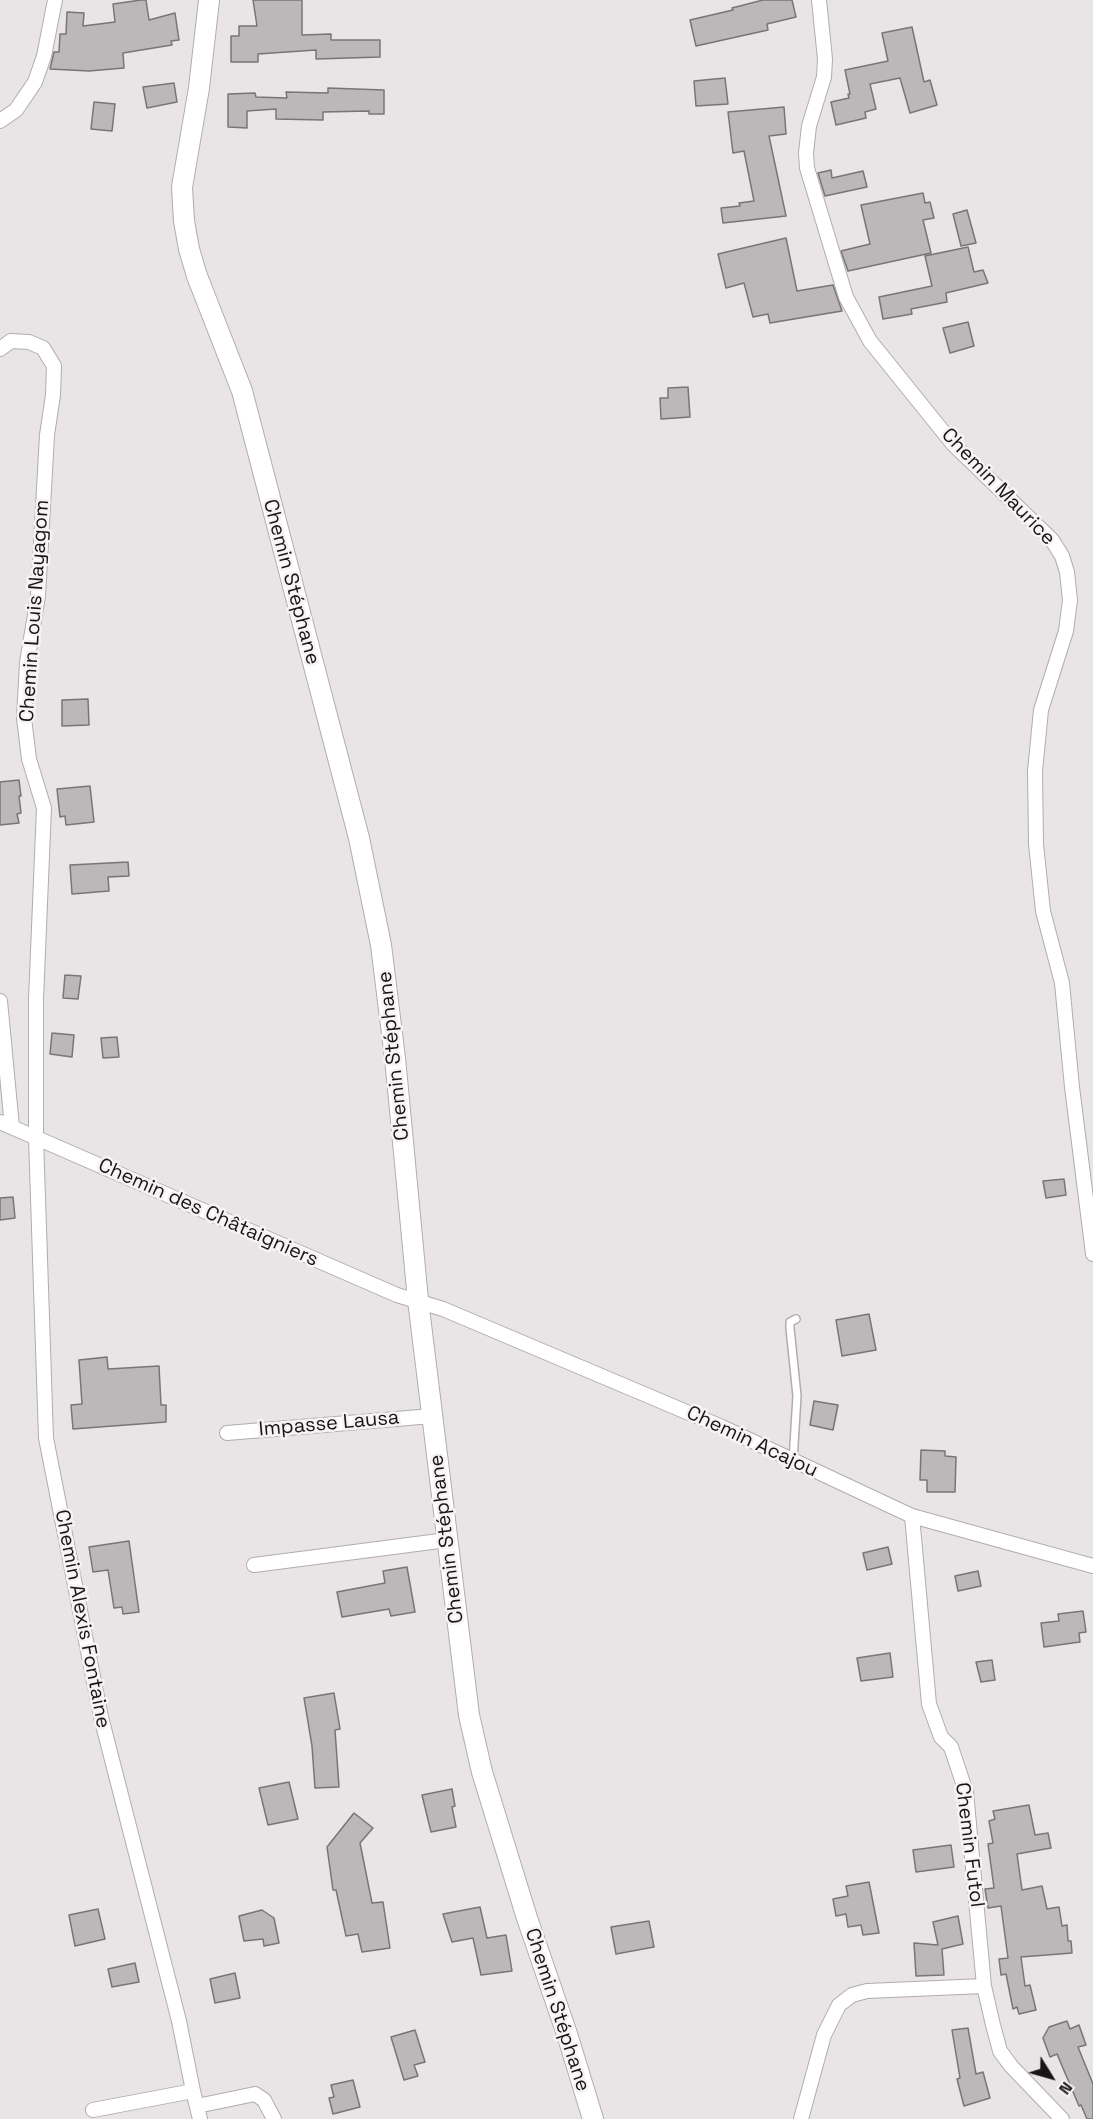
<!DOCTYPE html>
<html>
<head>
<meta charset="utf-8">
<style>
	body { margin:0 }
	#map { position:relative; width:1093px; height:2119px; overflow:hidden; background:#e9e5e6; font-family:"Space Grotesk",sans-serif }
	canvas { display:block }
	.north { position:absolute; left:1021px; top:2047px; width:60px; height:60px; -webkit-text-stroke:4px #f7f2f3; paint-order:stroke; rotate:127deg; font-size:16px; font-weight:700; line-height:24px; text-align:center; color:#171515 }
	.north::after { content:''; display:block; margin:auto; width:21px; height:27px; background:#171515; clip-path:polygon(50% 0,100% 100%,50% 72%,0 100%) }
</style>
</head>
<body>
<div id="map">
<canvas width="1093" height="2119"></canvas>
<div class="north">N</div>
</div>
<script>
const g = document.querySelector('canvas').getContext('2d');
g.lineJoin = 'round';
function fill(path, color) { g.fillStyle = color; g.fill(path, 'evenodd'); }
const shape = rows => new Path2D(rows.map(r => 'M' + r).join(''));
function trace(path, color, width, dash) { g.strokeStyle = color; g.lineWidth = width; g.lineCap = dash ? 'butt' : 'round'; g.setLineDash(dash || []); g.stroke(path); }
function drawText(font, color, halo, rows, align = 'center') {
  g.font = font + ' "Space Grotesk",sans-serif'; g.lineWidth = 5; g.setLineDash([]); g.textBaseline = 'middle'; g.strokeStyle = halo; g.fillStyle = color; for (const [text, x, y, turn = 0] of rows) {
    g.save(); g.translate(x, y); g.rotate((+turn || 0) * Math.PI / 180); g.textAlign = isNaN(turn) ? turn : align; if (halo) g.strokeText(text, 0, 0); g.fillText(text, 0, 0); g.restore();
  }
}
const building = shape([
	[141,0,146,0,149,20,175,13,179,40,171,41,172,45,123,53,124,68,89,71,50,69,54,52,59,52,60,34,66,34,67,12,84,13,83,26,115,22,113,4,141,0],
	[253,0,302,0,302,35,331,34,331,40,380,40,380,57,316,59,316,50,258,54,258,62,231,62,231,36,239,36,239,26,257,26,253,0],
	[763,0,792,0,796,17,767,24,768,30,696,46,690,20,733,10,732,8,763,0],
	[912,27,924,82,930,80,937,105,910,113,900,78,870,84,876,109,865,112,866,118,836,125,831,102,849,98,848,94,850,94,845,70,888,61,882,33,912,27],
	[725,78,728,104,696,106,694,81,725,78],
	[174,83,177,102,147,108,143,87,174,83],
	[328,88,384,90,384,114,369,114,369,111,323,112,323,120,276,119,276,109,247,111,247,128,228,127,228,94,255,93,256,97,287,98,286,92,328,93,328,88],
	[94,102,115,104,112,131,91,129,94,102],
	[784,107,786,134,769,136,786,216,723,223,721,208,740,206,739,203,754,201,744,151,733,153,728,112,784,107],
	[831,170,832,178,863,171,867,187,825,196,818,173,831,170],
	[923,193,925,203,930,202,934,218,923,220,931,253,848,271,841,251,870,244,861,205,923,193],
	[967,210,976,243,961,246,953,214,967,210],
	[786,238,797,291,833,285,842,311,770,323,768,314,753,317,744,283,726,288,718,254,786,238],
	[968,247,974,272,983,270,988,283,946,293,947,302,911,309,912,314,883,319,879,297,932,286,925,256,968,247],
	[968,322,974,346,950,353,943,328,968,322],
	[688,387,690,417,661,419,660,398,668,398,668,388,688,387],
	[88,699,89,725,62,726,62,700,88,699],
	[19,780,21,796,19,796,21,813,17,814,19,823,0,825,0,782,19,780],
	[90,786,94,822,66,825,65,816,60,817,57,789,90,786],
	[128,862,129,876,108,877,109,891,72,894,70,865,128,862],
	[65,975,81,976,78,999,63,998,65,975],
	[52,1033,74,1035,72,1057,50,1054,52,1033],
	[117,1037,119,1057,103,1058,101,1038,117,1037],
	[1064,1179,1066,1195,1046,1198,1043,1181,1064,1179],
	[13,1197,15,1218,0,1220,0,1198,13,1197],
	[869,1314,876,1350,842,1356,836,1320,869,1314],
	[107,1357,108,1369,159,1366,161,1405,166,1405,166,1422,73,1429,71,1405,82,1404,79,1360,107,1357],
	[814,1401,838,1405,833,1430,810,1425,814,1401],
	[921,1450,945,1451,945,1456,956,1457,955,1492,927,1492,927,1480,920,1480,921,1450],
	[129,1541,139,1612,123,1614,122,1607,114,1608,108,1570,93,1572,89,1547,129,1541],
	[888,1547,892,1564,867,1570,863,1553,888,1547],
	[407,1567,415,1612,391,1616,389,1609,342,1617,337,1592,385,1583,383,1571,407,1567],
	[978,1571,981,1586,958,1591,955,1576,978,1571],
	[1083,1611,1086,1632,1079,1633,1080,1642,1044,1647,1041,1623,1059,1621,1058,1614,1083,1611],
	[890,1653,893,1677,861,1681,857,1658,890,1653],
	[992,1660,995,1680,981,1682,976,1662,992,1660],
	[334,1693,340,1729,335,1730,339,1787,315,1788,312,1746,304,1698,334,1693],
	[289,1782,298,1819,268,1825,259,1788,289,1782],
	[452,1789,455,1806,452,1807,456,1827,431,1832,422,1795,452,1789],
	[1029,1805,1035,1835,1048,1833,1051,1848,1017,1854,1022,1890,1042,1886,1047,1909,1059,1907,1062,1926,1067,1925,1068,1941,1071,1941,1072,1953,1021,1957,1025,1986,1030,1985,1036,2010,1019,2014,1017,2007,1013,2009,1006,1974,1001,1975,999,1959,1008,1958,1001,1906,988,1908,985,1889,994,1888,988,1844,993,1843,989,1821,995,1819,993,1811,1029,1805],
	[354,1813,373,1828,360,1843,372,1903,383,1902,390,1948,362,1952,358,1934,346,1936,336,1890,333,1890,327,1847,354,1813],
	[951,1845,954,1867,916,1872,913,1850,951,1845],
	[869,1882,879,1933,863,1935,861,1925,848,1927,846,1914,836,1916,833,1899,848,1896,846,1886,869,1882],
	[480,1907,487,1938,506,1935,512,1971,481,1975,473,1938,452,1942,443,1914,480,1907],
	[98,1909,105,1939,75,1946,69,1915,98,1909],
	[262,1910,274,1918,279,1943,264,1946,263,1939,244,1941,239,1916,262,1910],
	[958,1916,963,1944,942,1949,944,1975,916,1976,914,1943,938,1945,933,1922,958,1916],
	[649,1921,654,1947,616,1954,611,1927,649,1921],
	[135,1963,139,1982,112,1987,108,1969,135,1963],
	[235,1973,240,1998,215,2003,210,1979,235,1973],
	[1067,2021,1070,2029,1079,2025,1086,2045,1078,2047,1093,2084,1093,2119,1087,2119,1081,2105,1079,2106,1057,2054,1050,2057,1043,2038,1049,2027,1067,2021],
	[968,2028,976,2074,983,2072,990,2098,964,2106,957,2079,960,2078,952,2030,968,2028],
	[415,2030,425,2062,414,2065,418,2076,404,2080,391,2037,415,2030],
	[353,2080,360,2107,333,2114,329,2098,334,2097,331,2085,353,2080]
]);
fill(building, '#bcb7b8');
trace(building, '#797576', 1.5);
const lane = shape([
	[793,1461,797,1396,790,1328,790,1322,796,1319]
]);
const street = shape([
	[819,0,825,59,824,77,809,126,806,153,807,168,846,297,870,341,953,444,1052,540,1062,556,1067,572,1070,600,1066,631,1041,710,1035,771,1036,844,1043,911,1062,983,1072,1087,1093,1254],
	[0,121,16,110,35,82,44,56,55,0],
	[0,349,11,341,29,342,43,348,54,366,53,395,47,435,38,596,27,663,24,718,29,759,44,808,36,999,36,1138,46,1438,101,1717,179,2021,193,2091,200,2119],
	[0,1001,12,1127],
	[0,1122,397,1295,443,1309,722,1427,912,1516,1093,1566],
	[227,1433,432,1416],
	[912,1516,929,1704,941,1737,951,1747,966,1792,984,1986,993,2025,1000,2051,1011,2066,1062,2119],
	[254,1565,447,1540],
	[197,2106,255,2094,264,2100,274,2119],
	[93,2110,193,2091],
	[801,2119,824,2035,839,2005,852,1995,867,1991,984,1986]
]);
const secondary = shape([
	[209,0,199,88,182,187,184,221,189,249,197,276,242,391,359,838,381,945,395,1058,418,1300,469,1715,482,1772,527,1918,567,2034,593,2119]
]);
trace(lane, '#b1acad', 10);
trace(street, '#b1acad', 16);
trace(secondary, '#b1acad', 22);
trace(lane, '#fff', 7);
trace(street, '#fff', 14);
trace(secondary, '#fff', 20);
drawText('20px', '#171515', '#f7f2f3', [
	["Chemin Maurice",998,487,46],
	["Chemin Stéphane",291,582,75],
	["Chemin Louis Nayagom",35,611,-86],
	["Chemin Stéphane",394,1056,-96],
	["Chemin des Châtaigniers",208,1213,24],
	["Impasse Lausa",329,1424,-5],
	["Chemin Acajou",752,1442,25],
	["Chemin Stéphane",447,1539,-97],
	["Chemin Alexis Fontaine",82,1619,79],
	["Chemin Futol",969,1845,83],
	["Chemin Stéphane",557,2010,72]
]);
</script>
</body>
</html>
